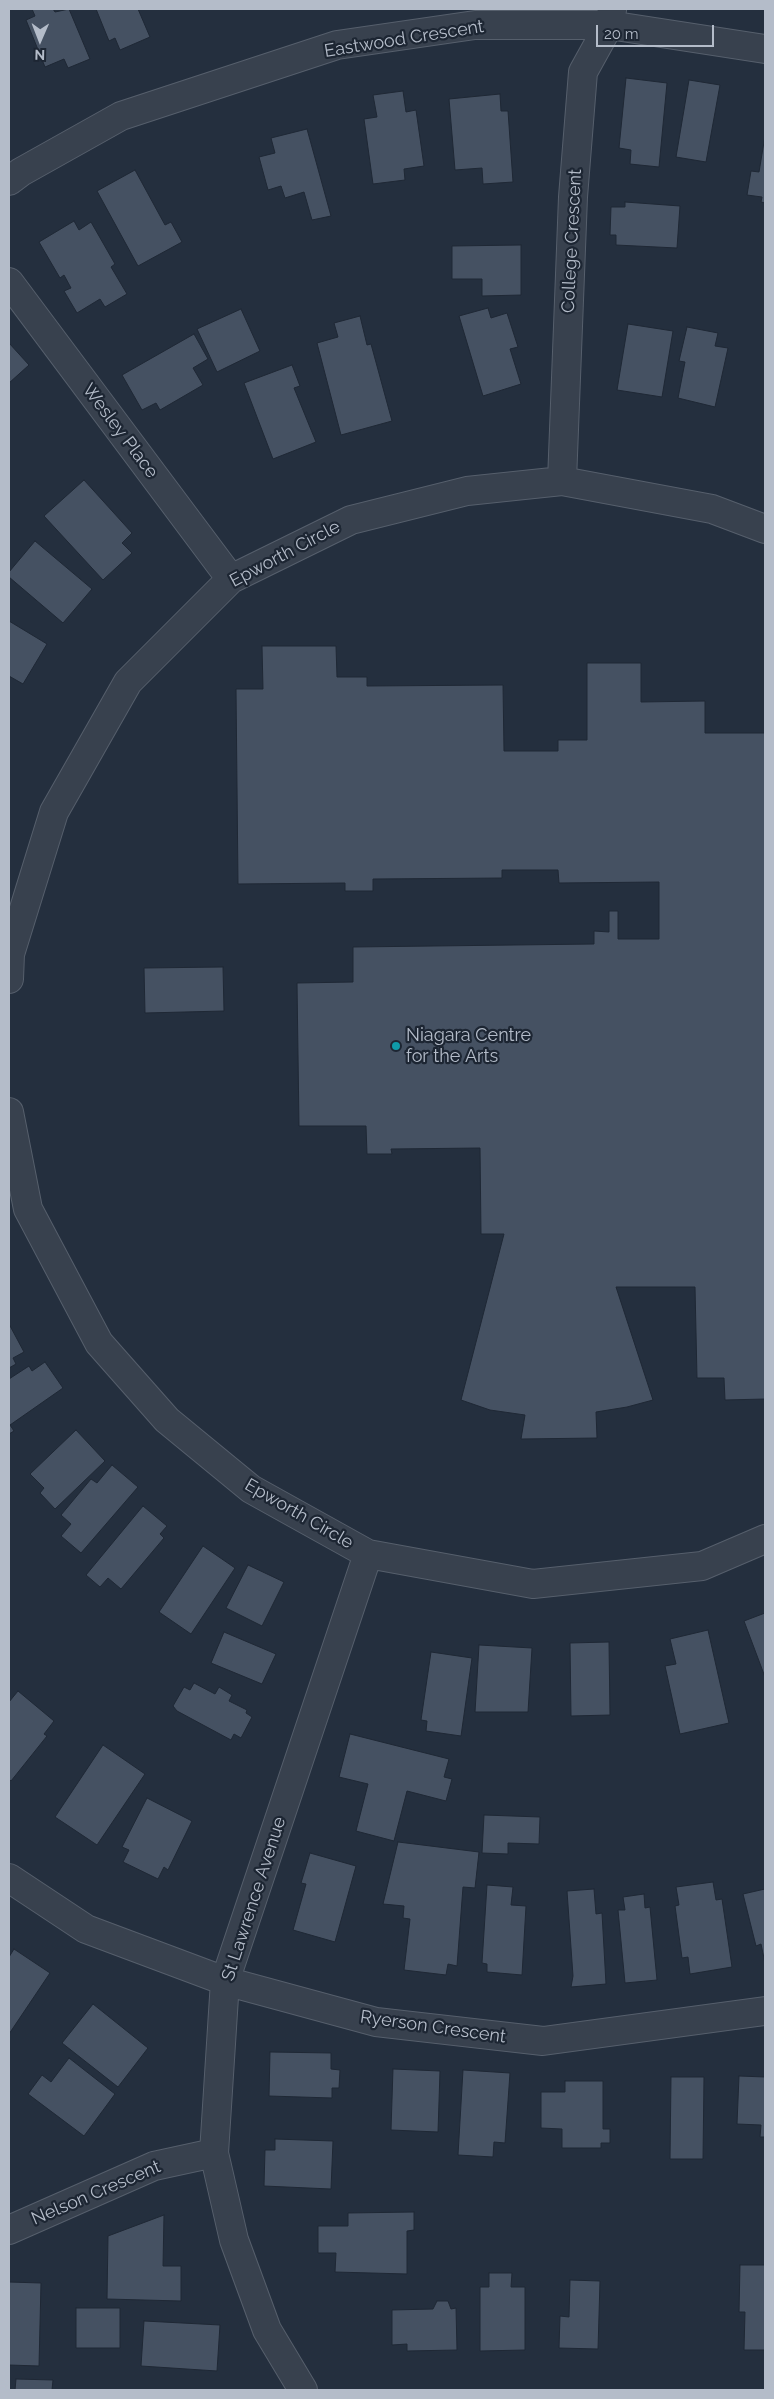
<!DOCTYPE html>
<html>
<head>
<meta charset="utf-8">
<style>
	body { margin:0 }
	#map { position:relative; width:774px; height:2399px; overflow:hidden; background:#242f3e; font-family:Raleway,sans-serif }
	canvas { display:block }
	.frame { position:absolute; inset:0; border:10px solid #b4bcc9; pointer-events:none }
	.north { position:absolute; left:15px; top:15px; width:50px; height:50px; -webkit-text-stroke:4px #1d2633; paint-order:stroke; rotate:181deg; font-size:14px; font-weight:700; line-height:20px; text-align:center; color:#b4bcc9 }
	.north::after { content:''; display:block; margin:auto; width:18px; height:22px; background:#b4bcc9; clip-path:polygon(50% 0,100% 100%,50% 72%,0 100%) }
	.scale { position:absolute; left:596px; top:25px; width:118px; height:22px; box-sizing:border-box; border:2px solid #b4bcc9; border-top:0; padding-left:6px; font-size:15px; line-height:18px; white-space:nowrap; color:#b4bcc9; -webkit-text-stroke:4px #1d2633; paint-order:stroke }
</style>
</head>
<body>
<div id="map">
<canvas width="774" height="2399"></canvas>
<div class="frame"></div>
<div class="north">N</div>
<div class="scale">20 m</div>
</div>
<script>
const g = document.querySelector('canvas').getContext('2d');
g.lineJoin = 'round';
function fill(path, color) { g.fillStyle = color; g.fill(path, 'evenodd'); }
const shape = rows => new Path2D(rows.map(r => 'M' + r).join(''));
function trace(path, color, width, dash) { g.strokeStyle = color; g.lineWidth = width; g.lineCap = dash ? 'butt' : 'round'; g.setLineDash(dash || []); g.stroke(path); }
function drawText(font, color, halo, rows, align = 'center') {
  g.font = font + ' Raleway,sans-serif'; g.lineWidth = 4.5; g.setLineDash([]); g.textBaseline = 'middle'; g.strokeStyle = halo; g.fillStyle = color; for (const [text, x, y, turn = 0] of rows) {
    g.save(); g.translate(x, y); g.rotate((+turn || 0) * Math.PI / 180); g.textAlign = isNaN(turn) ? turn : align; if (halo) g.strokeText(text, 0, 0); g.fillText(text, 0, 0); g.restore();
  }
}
const building = shape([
	[32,9,53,9,55,12,69,9,90,59,68,68,64,59,45,67,26,20,35,16,32,9],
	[96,9,138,9,150,37,120,50,115,38,109,41,96,9],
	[626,78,667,83,659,167,630,164,631,150,619,148,626,78],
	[689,80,720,85,706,162,676,157,689,80],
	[403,91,406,112,416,110,424,166,404,169,405,180,373,184,364,119,377,117,373,95,403,91],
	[500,94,501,111,508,111,513,182,483,184,482,168,455,170,449,99,500,94],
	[307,129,331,216,312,220,304,192,285,198,281,186,268,190,259,157,275,153,271,138,307,129],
	[765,136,765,203,761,202,762,197,747,195,751,171,759,172,765,136],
	[135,170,165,225,171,222,182,242,138,266,97,191,135,170],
	[625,202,680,206,677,248,616,245,616,235,610,235,611,207,625,207,625,202],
	[74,221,79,230,91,222,115,264,111,267,127,294,105,307,100,299,77,313,64,291,71,288,64,275,60,278,39,242,74,221],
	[521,245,521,295,482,296,482,279,452,279,452,246,521,245],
	[488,308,491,318,507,313,518,347,510,349,521,384,483,396,459,316,488,308],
	[241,309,260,351,217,372,197,329,241,309],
	[360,316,367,345,371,344,392,421,341,435,317,343,338,337,334,323,360,316],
	[628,324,673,331,662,397,617,390,628,324],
	[687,327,718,333,715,346,728,348,715,407,678,398,685,362,679,361,687,327],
	[194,334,208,359,193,368,203,385,160,410,156,403,142,410,122,375,194,334],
	[9,343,29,365,9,383,9,343],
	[292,365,300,386,294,388,316,442,273,459,244,383,292,365],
	[84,480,132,533,122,543,132,553,103,580,44,516,84,480],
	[35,541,92,589,63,623,9,577,9,572,35,541],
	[9,621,47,644,23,684,9,676,9,621],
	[262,646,336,646,337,677,367,677,367,686,503,685,504,751,558,751,558,740,587,740,587,663,641,663,641,702,705,701,705,733,765,733,765,1399,725,1400,724,1378,697,1378,695,1287,616,1287,653,1400,627,1407,596,1412,597,1438,521,1439,525,1415,490,1410,461,1400,504,1234,481,1234,480,1148,391,1149,392,1154,367,1154,366,1126,299,1126,297,983,353,982,353,947,594,944,594,931,609,932,609,911,618,911,618,939,659,939,659,882,559,883,558,870,502,870,502,878,373,879,373,891,345,891,345,883,238,884,236,689,263,689,262,646],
	[223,967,224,1011,145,1013,144,968,223,967],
	[9,1324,24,1352,13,1358,16,1364,9,1368,9,1324],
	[45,1362,63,1388,10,1425,14,1431,9,1434,9,1379,29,1366,32,1371,45,1362],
	[76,1430,105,1461,55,1509,40,1493,44,1488,30,1474,76,1430],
	[112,1465,138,1487,81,1553,61,1536,71,1524,61,1515,91,1479,97,1483,112,1465],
	[143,1506,167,1526,160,1534,164,1538,121,1589,108,1578,100,1587,86,1575,143,1506],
	[203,1546,235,1568,191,1634,159,1612,203,1546],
	[248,1565,284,1582,262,1626,226,1608,248,1565],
	[765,1613,765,1677,744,1621,765,1613],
	[708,1630,729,1723,680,1734,665,1666,676,1664,670,1639,708,1630],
	[224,1632,276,1654,262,1684,211,1663,224,1632],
	[609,1642,610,1715,571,1716,570,1643,609,1642],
	[479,1645,532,1648,528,1712,475,1712,479,1645],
	[431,1652,472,1658,461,1736,426,1731,427,1721,421,1720,431,1652],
	[194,1683,215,1694,219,1687,232,1695,229,1701,247,1710,246,1713,252,1717,241,1738,234,1734,231,1740,177,1711,173,1706,184,1687,190,1690,194,1683],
	[18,1691,54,1721,44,1734,47,1736,11,1781,9,1779,9,1702,18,1691],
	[350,1734,449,1759,444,1777,452,1779,446,1801,407,1791,394,1841,356,1831,368,1784,339,1777,350,1734],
	[103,1745,145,1774,97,1845,55,1817,103,1745],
	[147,1798,192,1821,168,1870,164,1867,158,1879,123,1862,129,1850,122,1847,147,1798],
	[484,1815,540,1817,539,1844,508,1843,508,1854,482,1853,484,1815],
	[398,1842,479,1852,475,1888,463,1887,457,1966,448,1964,446,1975,404,1970,410,1919,403,1918,404,1906,383,1904,398,1842],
	[310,1853,356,1866,335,1942,293,1930,306,1884,301,1883,310,1853],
	[713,1882,716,1900,722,1899,732,1967,690,1974,688,1957,682,1958,675,1906,679,1905,676,1887,713,1882],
	[487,1885,513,1887,511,1905,526,1906,522,1975,487,1972,487,1964,482,1963,487,1885],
	[594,1889,596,1914,602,1913,606,1984,571,1987,573,1976,567,1891,594,1889],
	[765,1889,765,1963,761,1944,756,1946,743,1894,765,1889],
	[644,1894,645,1908,650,1907,657,1980,625,1983,618,1910,625,1910,623,1897,644,1894],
	[14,1949,50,1973,9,2034,9,1957,14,1949],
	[93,2004,148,2048,118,2087,62,2043,93,2004],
	[270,2052,331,2053,331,2069,340,2070,339,2088,332,2088,332,2098,269,2096,270,2052],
	[69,2058,115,2094,84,2136,28,2094,42,2075,51,2082,69,2058],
	[393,2069,440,2071,438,2132,391,2130,393,2069],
	[463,2070,510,2073,505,2143,494,2142,493,2157,458,2155,463,2070],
	[739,2076,765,2077,765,2137,760,2137,761,2125,737,2124,739,2076],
	[671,2077,704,2077,703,2159,670,2159,671,2077],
	[565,2081,603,2081,603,2129,610,2129,610,2143,601,2143,601,2148,562,2148,562,2129,541,2128,541,2092,565,2092,565,2081],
	[275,2139,333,2141,331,2189,264,2186,265,2150,275,2150,275,2139],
	[414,2212,414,2230,407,2231,407,2274,335,2272,336,2253,318,2253,318,2226,348,2226,348,2213,414,2212],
	[164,2215,163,2266,181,2266,181,2301,107,2299,108,2236,164,2215],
	[740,2265,765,2265,765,2350,744,2350,745,2312,739,2312,740,2265],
	[489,2273,512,2273,511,2287,525,2287,525,2350,480,2351,480,2287,489,2287,489,2273],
	[570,2280,600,2281,598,2349,559,2348,560,2316,569,2317,570,2280],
	[9,2282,41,2283,39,2366,9,2365,9,2282],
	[437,2301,448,2301,451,2309,456,2308,457,2350,407,2351,407,2344,392,2345,392,2310,433,2309,437,2301],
	[76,2308,120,2308,120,2348,76,2348,76,2308],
	[144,2321,220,2325,217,2371,141,2366,144,2321],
	[16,2379,53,2380,52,2390,15,2390,16,2379]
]);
fill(building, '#455162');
trace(building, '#1f2835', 1);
const minor = shape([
	[9,181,21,172,121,116,337,45,475,25,609,25,765,49],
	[9,282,231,579],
	[562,481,573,197,583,72,609,25,612,10],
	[9,979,10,954,54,812,128,682,231,579,351,520,467,491,562,481,712,509,765,529],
	[9,1112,28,1209,99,1343,167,1420,251,1489,368,1554,533,1584,702,1566,765,1539],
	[9,1878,86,1929,225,1981,376,2022,543,2041,765,2011],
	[9,2230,154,2166,214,2153],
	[303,2390,267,2330,234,2240,214,2153,225,1981,368,1554]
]);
trace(minor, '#565f6c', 30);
trace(minor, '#38414e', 28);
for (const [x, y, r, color] of [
	[396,1046,5,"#0f9aa8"]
]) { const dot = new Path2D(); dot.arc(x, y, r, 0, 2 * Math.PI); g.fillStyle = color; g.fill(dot); trace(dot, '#1d2633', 2); }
drawText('18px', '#b4bcc9', '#1d2633', [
	["Eastwood Crescent",404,39,-9],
	["College Crescent",572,241,-87],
	["Wesley Place",120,431,53],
	["Epworth Circle",285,554,-28],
	["Epworth Circle",299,1514,30],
	["St Lawrence Avenue",254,1899,-72],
	["Ryerson Crescent",433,2027,8],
	["Nelson Crescent",96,2193,-23]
]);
drawText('18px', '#b4bcc9', '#1d2633', [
	["Niagara Centre",406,1036],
	["for the Arts",406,1057]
], 'left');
</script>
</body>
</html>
